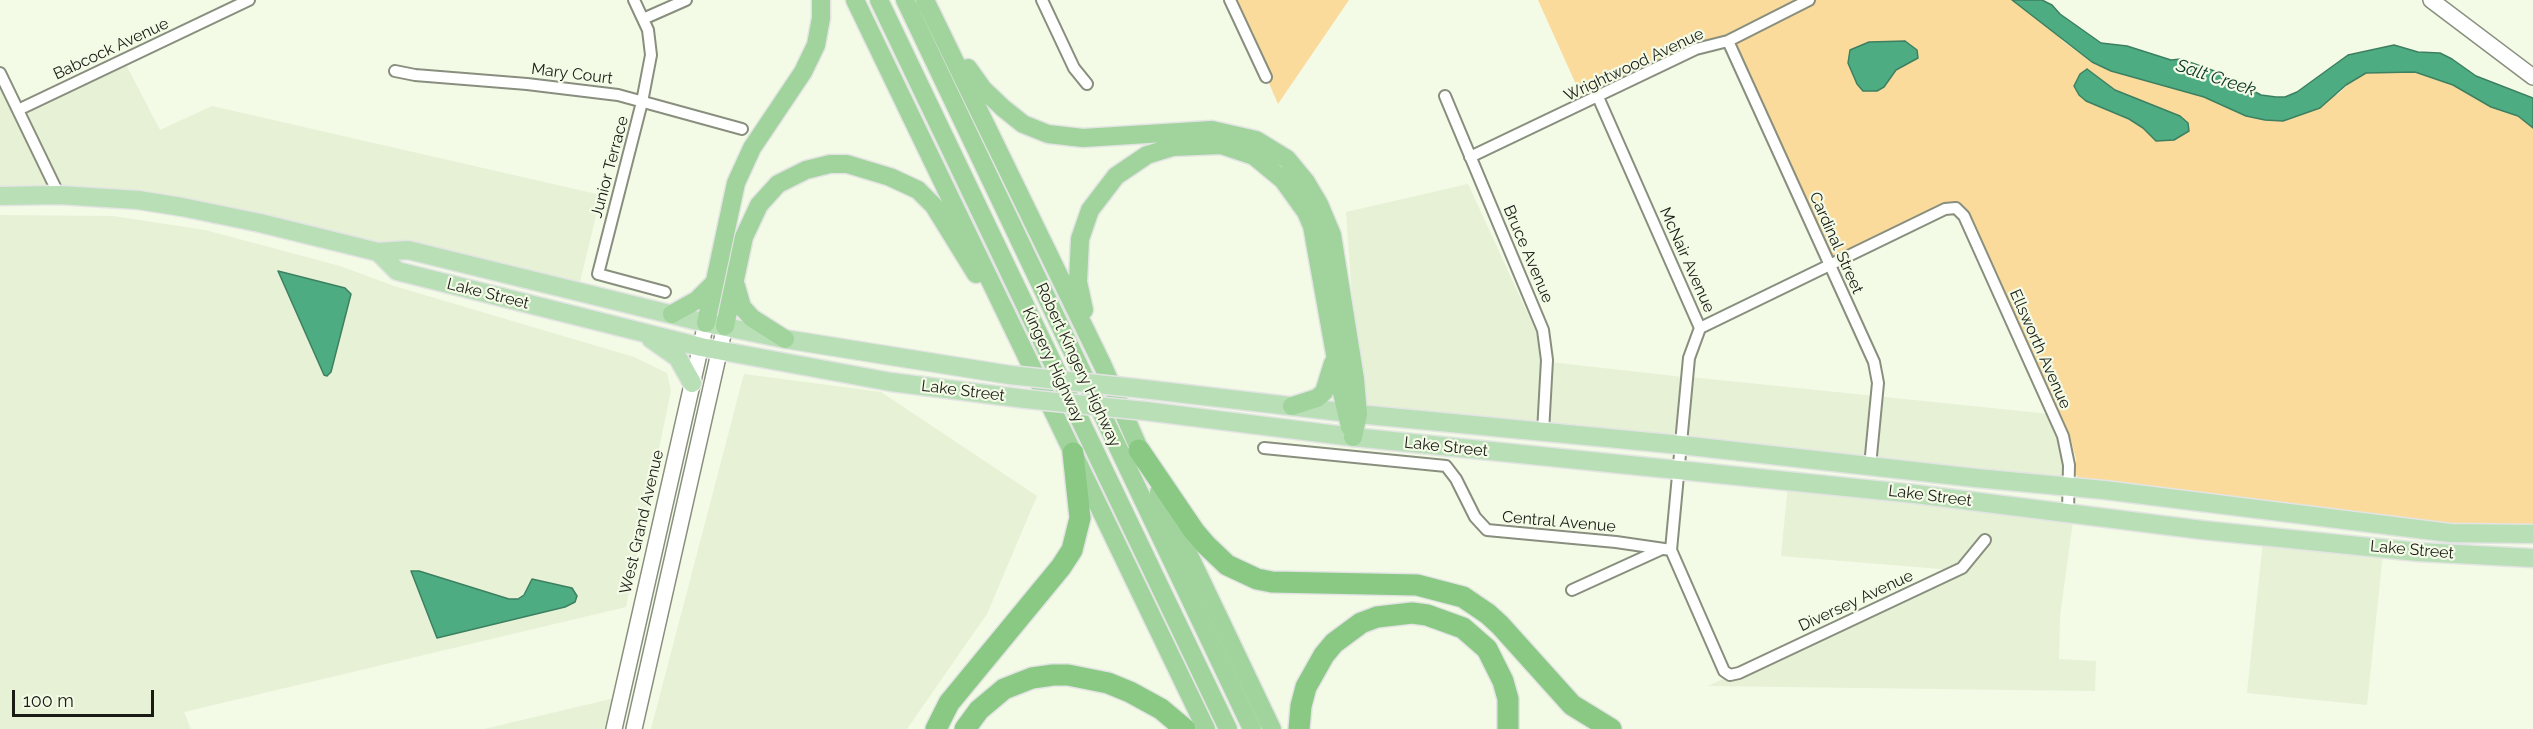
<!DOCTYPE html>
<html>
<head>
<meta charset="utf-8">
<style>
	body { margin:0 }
	#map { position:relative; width:2533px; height:729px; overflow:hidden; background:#f3fae6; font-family:Raleway,sans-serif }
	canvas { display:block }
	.scale { position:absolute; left:12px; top:690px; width:142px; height:27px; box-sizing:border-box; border:3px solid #191b14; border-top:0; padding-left:8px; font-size:18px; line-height:21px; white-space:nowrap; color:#191b14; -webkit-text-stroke:4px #f3fae6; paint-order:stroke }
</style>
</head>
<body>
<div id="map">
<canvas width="2533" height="729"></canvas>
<div class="scale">100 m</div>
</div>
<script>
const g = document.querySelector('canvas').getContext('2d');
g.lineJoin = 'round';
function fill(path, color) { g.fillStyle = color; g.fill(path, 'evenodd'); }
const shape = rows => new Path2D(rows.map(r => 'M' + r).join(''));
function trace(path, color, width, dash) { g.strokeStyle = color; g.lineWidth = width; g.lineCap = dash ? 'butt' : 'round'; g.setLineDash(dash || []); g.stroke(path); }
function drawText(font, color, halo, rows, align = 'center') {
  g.font = font + ' Raleway,sans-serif'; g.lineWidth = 4.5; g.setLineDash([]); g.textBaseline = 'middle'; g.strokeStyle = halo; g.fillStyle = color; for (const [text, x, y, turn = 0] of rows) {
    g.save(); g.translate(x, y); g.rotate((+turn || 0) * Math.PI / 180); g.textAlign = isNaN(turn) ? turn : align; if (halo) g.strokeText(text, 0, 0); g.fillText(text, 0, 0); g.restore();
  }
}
fill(shape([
	[121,55,160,130,212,106,601,195,579,286,168,196,63,187,20,106],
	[0,84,50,185,0,187],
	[1468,184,1550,362,1683,377,1679,442,1360,410,1346,212],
	[0,215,113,216,205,230,340,266,394,286,634,357,667,373,671,391,626,607,184,712,191,729,0,729],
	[744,374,881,392,1037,496,987,614,907,729,651,729],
	[1690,377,2050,414,2060,436,2066,464,2066,485,1684,443],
	[1788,485,2074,514,2060,616,2059,659,2096,661,2095,691,1708,686,1953,570,1781,556],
	[2263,541,2383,553,2367,705,2247,693],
	[615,698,608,729,484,729]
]), '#e7f1d6');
fill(shape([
	[1233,0,1349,0,1278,104],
	[1538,0,2012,0,2046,24,2064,42,2092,62,2111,71,2204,97,2246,116,2265,120,2283,121,2338,94,2355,78,2366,73,2380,72,2415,72,2429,77,2453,85,2491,107,2518,116,2533,128,2533,531,2448,526,2080,480,2076,475,2076,459,2069,433,1968,214,1962,207,1952,203,1947,204,1833,259,1752,84,1719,39,1583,100]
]), '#fadb9c');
const water = shape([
	[2012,0,2042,0,2052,5,2060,14,2101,43,2127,46,2171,60,2181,59,2220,73,2261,95,2276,97,2285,97,2297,92,2348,55,2394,45,2418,52,2440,53,2452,59,2476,76,2533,98,2533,128,2518,116,2491,107,2453,85,2415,72,2366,73,2346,85,2320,108,2283,121,2265,120,2246,116,2204,97,2111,71,2092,62,2012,0],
	[1905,41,1917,50,1918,58,1896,70,1884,87,1877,91,1863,91,1857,84,1848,63,1850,50,1869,42,1905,41],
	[2087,69,2115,90,2180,116,2188,123,2189,131,2174,140,2156,141,2143,128,2129,119,2086,101,2079,95,2074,86,2080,74,2087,69],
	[278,271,345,288,351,294,331,372,327,376,324,375,278,271],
	[411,571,419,571,509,599,518,599,524,595,532,579,572,588,577,596,575,602,565,607,437,638,411,571]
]);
fill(water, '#4dac82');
trace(water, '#3d8061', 1.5);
const minor = shape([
	[634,0,648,30,651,55,642,102,598,274,665,292],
	[1042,0,1074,68,1087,84],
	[1230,0,1266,77],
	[643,19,686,0],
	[1728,41,1874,362,1878,383,1870,466],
	[395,71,415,75,527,84,618,95,742,129],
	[0,73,59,195],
	[1445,96,1543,330,1547,360,1543,432],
	[1598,97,1700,328,1689,358,1671,550,1724,671,1730,675,1739,673,1962,568,1985,540],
	[18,110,249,0],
	[1470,157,1696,49,1728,41,1809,0],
	[1700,328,1945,209,1956,208,1964,216,2063,436,2069,465,2068,512],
	[1264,448,1446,466,1456,479,1475,517,1487,530,1616,542,1671,550],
	[1572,590,1662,549]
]);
const secondary = shape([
	[2431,0,2533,77],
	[614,729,706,323],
	[634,729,725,326]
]);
const primary = shape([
	[0,196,59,195,138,200,182,207,260,223,378,252,408,250,706,323,785,339,1010,375],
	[378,252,397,271,701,347,891,382,1026,399],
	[651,339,678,358,692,383],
	[1135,388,1358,414,1681,445,1976,478,2104,490,2450,533,2533,534],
	[1145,411,1353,437,1915,494,2202,530,2418,552,2533,558]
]);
const trunk = shape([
	[855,0,1206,729],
	[879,0,1228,729],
	[905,0,1252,729],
	[925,0,1103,366,1145,462],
	[968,68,983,89,1003,108,1023,124,1048,134,1083,138,1212,130,1256,140,1287,159,1306,182,1319,204,1332,235,1355,379,1358,414,1353,437],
	[736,286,742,307,752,318,785,339],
	[1084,310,1078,282,1080,239,1090,210,1116,176,1147,155,1173,147,1221,145,1254,156,1283,180,1306,212,1312,226,1342,393,1350,427],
	[672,314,697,300,713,284],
	[706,323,736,183,752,148,803,72,816,45,821,18,821,0],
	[725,326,744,237,759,205,778,184,806,170,830,164,847,164,890,177,918,190,934,206,976,274],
	[1292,406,1317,398,1324,392,1333,363],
	[1159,492,1272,729]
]);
const motorway = shape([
	[1139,450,1194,531,1206,545,1227,565,1257,579,1272,582,1417,585,1463,597,1488,614,1500,625,1572,705,1611,729],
	[936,729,949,703,1061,567,1072,550,1080,518,1073,453],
	[965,729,979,710,1004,689,1032,678,1053,675,1068,675,1108,683,1130,692,1161,709,1185,729],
	[1299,729,1301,706,1306,687,1324,655,1334,643,1361,623,1377,617,1412,613,1427,615,1463,628,1487,649,1503,681,1508,699,1508,729]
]);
trace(minor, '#898f7e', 14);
trace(secondary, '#898f7e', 18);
trace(primary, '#e3e4e3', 21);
trace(trunk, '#e3e4e3', 21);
trace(motorway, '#e3e4e3', 24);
trace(minor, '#fff', 10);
trace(secondary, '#fff', 15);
trace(primary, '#b8dfb5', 18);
trace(trunk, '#a0d49c', 18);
trace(motorway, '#89c984', 21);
const primaryBridge = shape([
	[1010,375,1135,388],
	[1026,399,1145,411]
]);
trace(primaryBridge, '#e3e4e3', 21, []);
trace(primaryBridge, '#b8dfb5', 18);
drawText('16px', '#191b14', '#f3fae6', [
	["Babcock Avenue",111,49,-25],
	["Wrightwood Avenue",1634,65,-25],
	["Mary Court",572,74,7],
	["Junior Terrace",610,167,-75],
	["Cardinal Street",1836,243,66],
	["Bruce Avenue",1528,254,67],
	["McNair Avenue",1687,260,66],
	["Lake Street",488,294,14],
	["Ellsworth Avenue",2040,349,66],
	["Kingery Highway",1053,365,65],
	["Robert Kingery Highway",1078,365,65],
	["Lake Street",963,391,7],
	["Lake Street",1446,447,6],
	["Lake Street",1930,496,7],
	["West Grand Avenue",642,522,-77],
	["Central Avenue",1559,522,5],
	["Lake Street",2412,550,5],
	["Diversey Avenue",1856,601,-25]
]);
drawText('italic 18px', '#0b3625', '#f3fae6', [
	["Salt Creek",2216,78,18]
]);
</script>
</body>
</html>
